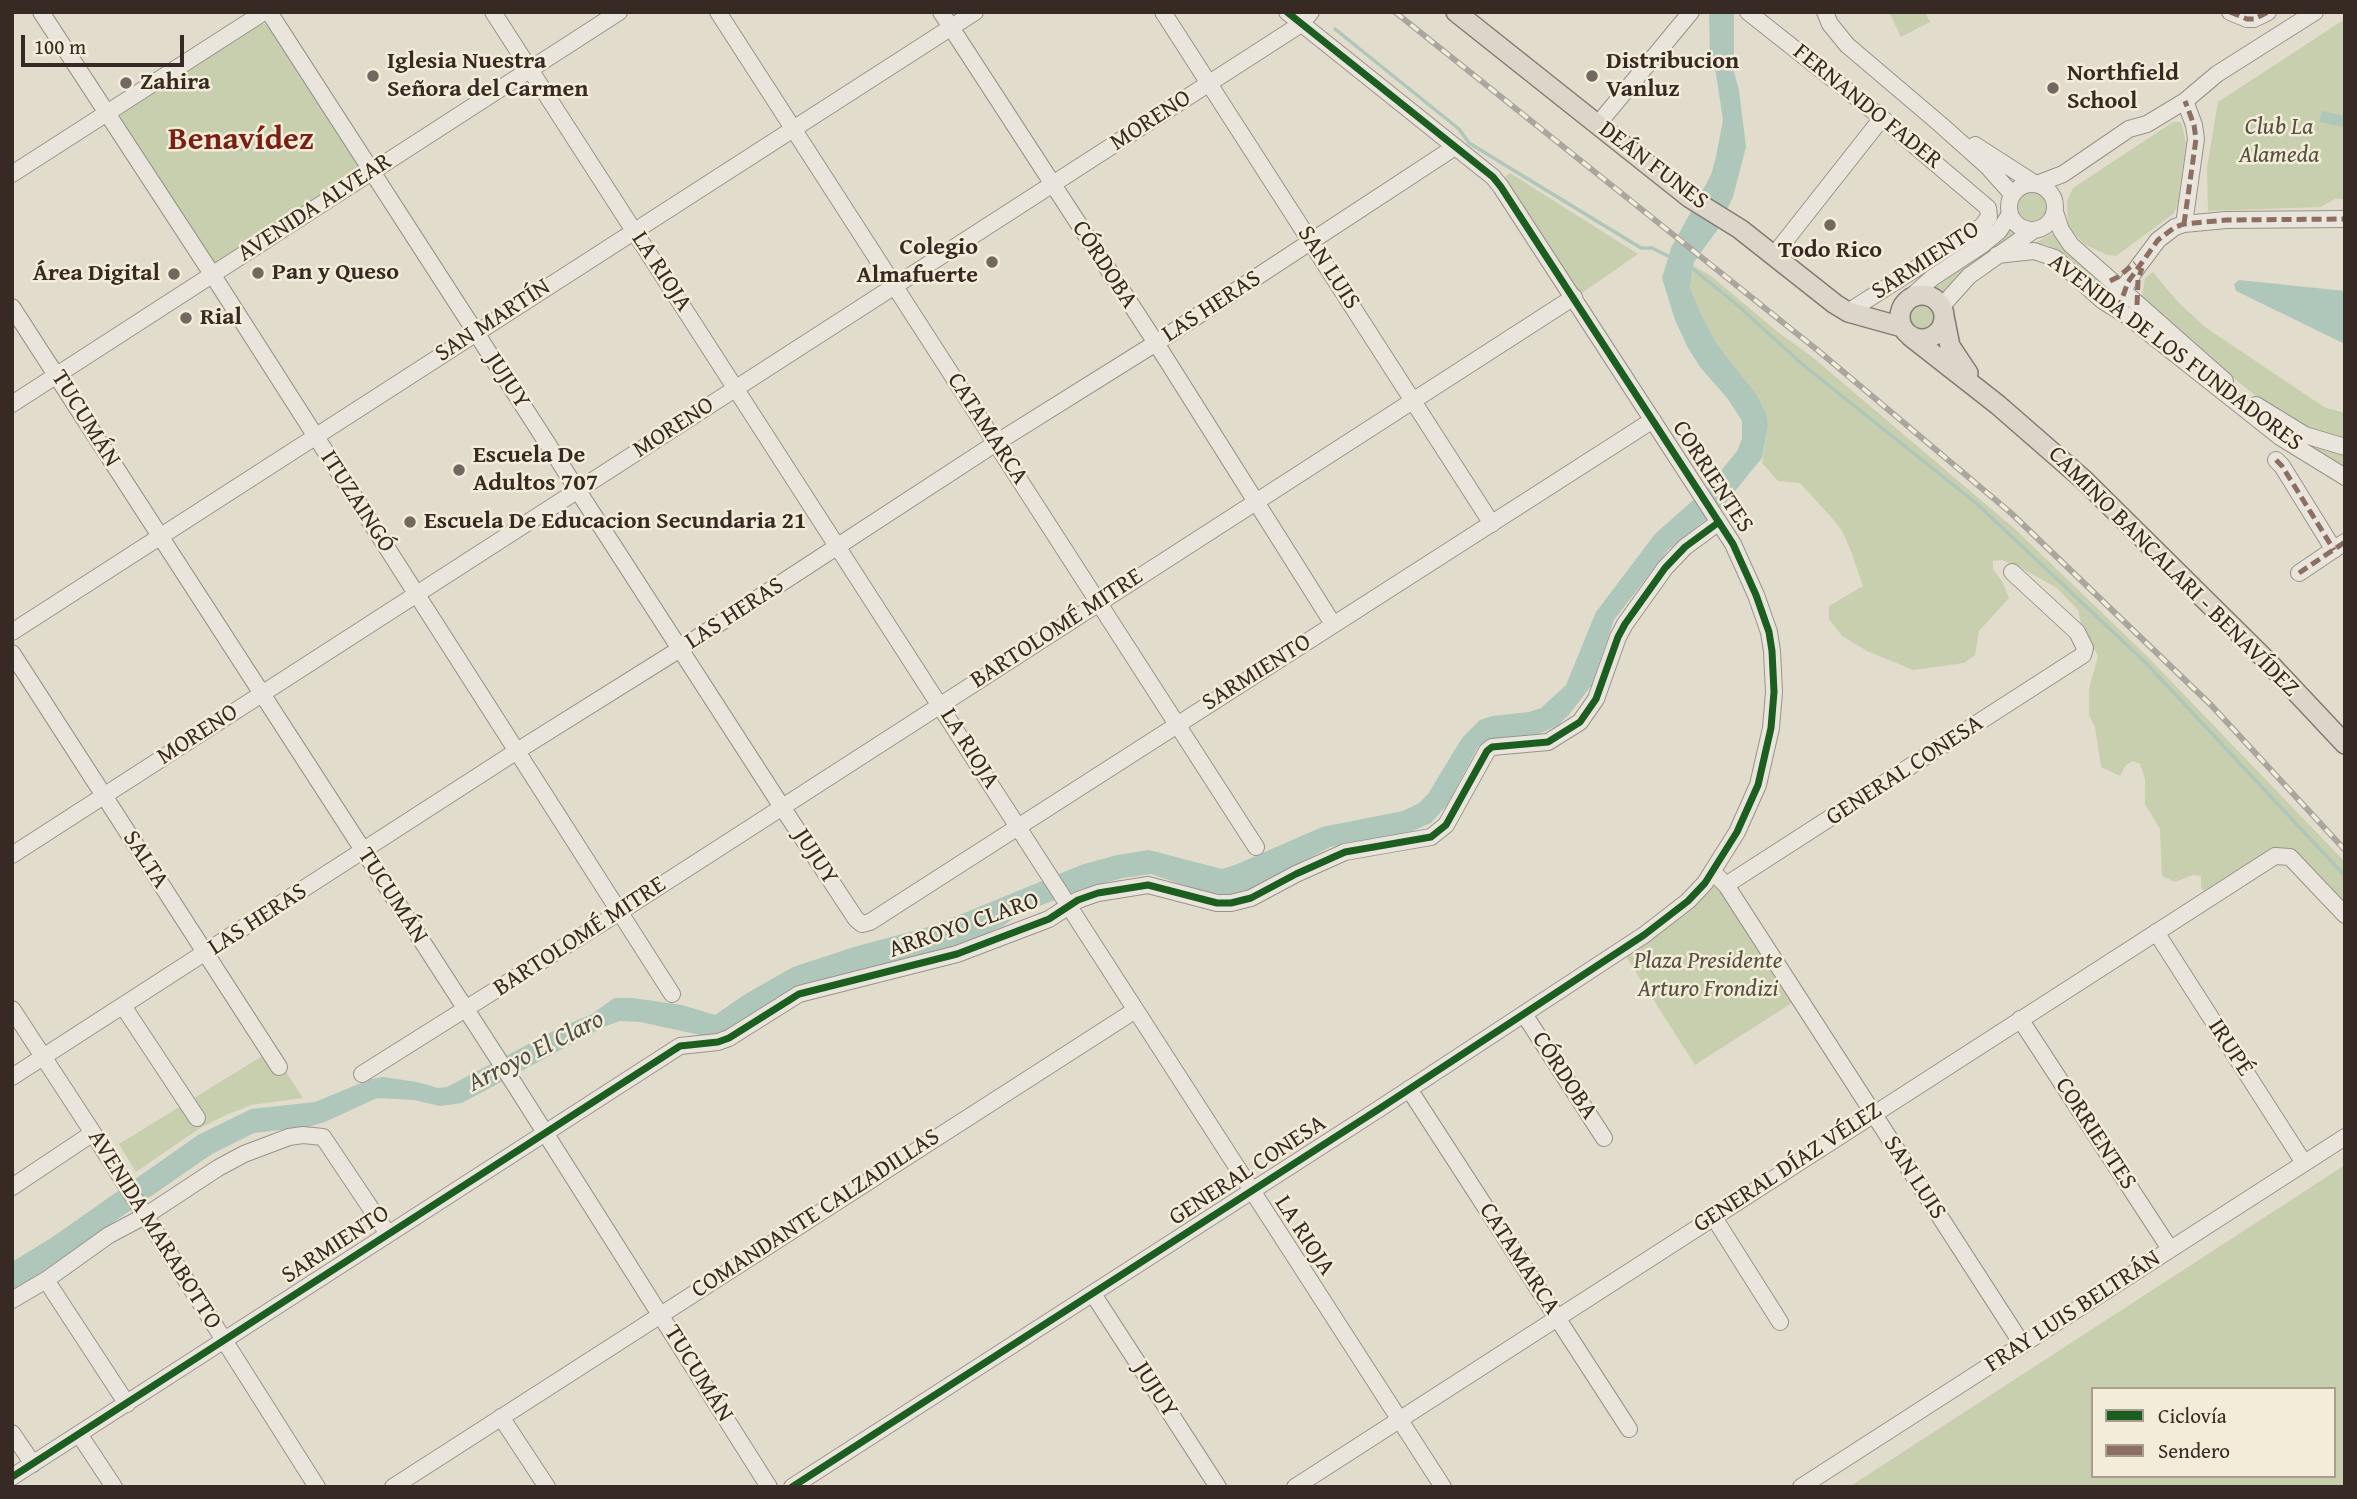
<!DOCTYPE html>
<html>
<head>
<meta charset="utf-8">
<style>
	body { margin:0 }
	#map { position:relative; width:2357px; height:1499px; overflow:hidden; background:#e2dccc; font-family:"Gentium Book Plus",serif }
	canvas { display:block }
	.frame { position:absolute; inset:0; border:14px solid #372a24; pointer-events:none }
	.legend { position:absolute; left:2091px; top:1387px; width:245px; height:91px; box-sizing:border-box; background:#f2ecd8; border:2px solid #a79e90; margin:0; padding:9px 12px; list-style:none; font-size:21px; color:#372a24 }
	.legend li { display:flex; align-items:center; gap:14px; height:35px }
	.legend b { width:35px; border:2px solid #a79e90 }
	.scale { position:absolute; left:21px; top:35px; width:163px; height:32px; box-sizing:border-box; border:4px solid #372a24; border-top:0; padding-left:9px; font-size:21px; line-height:24px; white-space:nowrap; color:#372a24; -webkit-text-stroke:5px #f2ecd8; paint-order:stroke }
</style>
</head>
<body>
<div id="map">
<canvas width="2357" height="1499"></canvas>
<div class="frame"></div>
<ul class="legend">
<li><b style="height:9px;background:#1b5e20"></b>Ciclovía</li>
<li><b style="height:9px;background:#8d6e63"></b>Sendero</li>
</ul>
<div class="scale">100 m</div>
</div>
<script>
const g = document.querySelector('canvas').getContext('2d');
g.lineJoin = 'round';
function fill(path, color) { g.fillStyle = color; g.fill(path, 'evenodd'); }
const shape = rows => new Path2D(rows.map(r => 'M' + r).join(''));
function trace(path, color, width, dash) { g.strokeStyle = color; g.lineWidth = width; g.lineCap = dash ? 'butt' : 'round'; g.setLineDash(dash || []); g.stroke(path); }
function drawText(font, color, halo, rows, align = 'center') {
  g.font = font + ' "Gentium Book Plus",serif'; g.lineWidth = 5; g.setLineDash([]); g.textBaseline = 'middle'; g.strokeStyle = halo; g.fillStyle = color; for (const [text, x, y, turn = 0] of rows) {
    g.save(); g.translate(x, y); g.rotate((+turn || 0) * Math.PI / 180); g.textAlign = isNaN(turn) ? turn : align; if (halo) g.strokeText(text, 0, 0); g.fillText(text, 0, 0); g.restore();
  }
}
fill(shape([
	[1889,12,1925,12,1930,22,1901,37],
	[2345,19,2345,199,2335,199,2321,207,2208,211,2207,168,2218,102],
	[260,24,268,24,361,166,360,170,217,264,212,263,118,119,124,111],
	[2173,122,2180,122,2182,125,2186,143,2177,207,2173,214,2116,256,2107,255,2084,244,2068,227,2067,201,2073,188],
	[1510,173,1638,254,1579,295,1502,179],
	'2016 207a16 16 0 1 1 32 0a16 16 0 1 1-32 0Z',
	[2010,225,2020,233,1973,264,1943,298,1930,287],
	[2058,231,2116,295,2115,304,2060,251,2045,244,2031,245],
	[1694,266,1711,276,1779,333,1810,355,2015,529,2146,655,2345,862,2345,908,2299,860,2283,848,2270,851,2226,877,2209,891,2204,892,2201,887,2201,876,2193,875,2175,882,2162,876,2160,829,2145,804,2145,779,2140,764,2133,761,2126,765,2120,776,2101,767,2095,727,2089,715,2089,689,2098,656,2081,624,2078,610,2057,588,2019,567,2002,560,1993,561,1993,569,2002,581,2009,598,1979,631,1975,655,1964,663,1913,670,1867,651,1842,636,1829,619,1829,606,1863,586,1851,551,1842,531,1832,518,1800,483,1778,481,1762,463,1768,425,1767,415,1757,395,1717,344,1703,318,1690,288],
	[2153,272,2177,301,2205,327,2312,399,2326,408,2345,413,2345,444,2327,439,2276,412,2164,322,2147,307,2142,297,2145,278],
	'1908 315a15 15 0 1 1 30 0a15 15 0 1 1-30 0Z',
	[2129,307,2201,367,2279,427,2345,454,2345,470,2277,429,2126,309],
	[1715,883,1795,1001,1695,1065,1625,955],
	[272,1050,303,1098,251,1105,224,1116,200,1128,136,1172,119,1144],
	[2345,1165,2345,1487,1849,1487],
	[2093,1389,2334,1389,2334,1476,2093,1476]
]), '#c8cfaf');
fill(shape([
	[1709,12,1734,12,1734,72,1739,90,1746,147,1733,197,1718,229,1694,262,1690,288,1703,318,1717,344,1757,395,1767,415,1768,425,1762,458,1723,506,1668,550,1614,620,1591,686,1568,716,1558,725,1539,734,1489,739,1483,743,1478,747,1447,805,1431,823,1410,832,1330,847,1245,892,1233,895,1207,893,1151,874,1123,878,1081,889,1018,915,1003,926,963,944,890,963,714,1038,640,1022,620,1021,603,1027,462,1103,440,1106,414,1100,377,1098,325,1122,308,1127,254,1133,212,1154,30,1280,12,1290,12,1262,51,1238,198,1135,251,1109,315,1102,371,1079,383,1077,417,1082,438,1088,447,1087,561,1027,592,1014,614,998,633,998,682,1005,715,1015,744,995,793,967,854,947,935,925,1081,865,1117,855,1149,850,1222,869,1235,865,1322,827,1403,811,1419,803,1428,794,1462,738,1480,720,1492,716,1529,712,1541,708,1566,685,1596,612,1655,534,1709,486,1737,451,1742,439,1742,421,1728,399,1700,367,1688,348,1675,320,1662,278,1671,248,1711,175,1716,157,1723,120,1716,74,1710,53],
	[2322,111,2345,116,2345,127,2319,122],
	'232 142a9 9 0 1 1 18 0a9 9 0 1 1-18 0Z',
	[2239,280,2345,291,2345,344,2236,291,2234,284]
]), '#aec7ba');
trace(shape([
	[1335,29,1459,129,1469,143,1641,248,1652,248,1668,256],
	[1693,269,1735,303,1802,364,1976,503,2145,662,2345,876]
]), '#aec7ba', 3.5);
const minor = shape([
	[41,12,212,274,672,994],
	[269,12,782,807,856,919,862,924,870,922,1018,827,1653,420],
	[493,12,1443,1487],
	[718,12,1256,847],
	[941,12,1156,343,1333,624],
	[1163,12,1492,524],
	[1748,12,1882,118,1988,208,1989,217,1982,226,1848,312],
	[1825,12,1830,24,1847,45,1940,124,1987,166,2012,194],
	[2230,12,2247,19,2254,19,2268,12],
	[1598,124,1691,12],
	[1975,145,2034,183],
	[12,174,264,12],
	'2009 207a23 23 0 1 1 46 0a23 23 0 1 1-46 0Z',
	[2037,184,2063,174,2129,129,2147,124,2185,101,2217,74,2315,12],
	[2055,212,2061,230,2071,245,2225,381],
	[2184,224,2196,139,2194,125,2185,101],
	[1774,255,1882,118],
	[1997,255,2034,251,2055,258,2103,301,2126,315,2280,437,2345,477],
	[1910,298,1932,278,1982,245,1999,231,2010,214],
	[2122,301,2126,285,2134,272,2158,240,2175,227,2184,224,2226,220,2345,219],
	[1942,306,1969,276,2034,230],
	[12,307,513,1082,769,1487],
	[12,404,619,12],
	[2256,405,2305,435,2345,447],
	[2276,460,2282,466,2334,550],
	[2299,573,2345,542],
	[12,632,975,12],
	[12,653,279,1067],
	[12,855,1301,24,1311,12],
	[1713,872,1726,885,2022,1344],
	[1726,885,2083,655,2085,648,2077,632,2012,572],
	[2156,932,2304,1163],
	[123,1006,197,1118],
	[12,1009,93,1133,317,1487],
	[1524,1014,1604,1138],
	[2020,1019,2170,1249],
	[362,1074,618,913,1574,297],
	[12,1077,517,751,680,649,996,443,1156,343,1455,147],
	[1409,1089,1629,1429],
	[12,1187,93,1133],
	[1713,1216,1780,1322],
	[46,1280,127,1404],
	[1093,1294,1218,1487],
	[12,1300,46,1280,109,1235,145,1216,218,1168,244,1154,289,1137,303,1135,323,1137,388,1234],
	[501,1417,547,1487],
	[12,1433,33,1464],
	[79,1434,114,1487],
	[12,1477,680,1046,718,1042,729,1038,799,994,957,954,1049,919,1078,900,1098,893,1148,885,1217,903,1231,903,1251,898,1296,874,1345,852,1431,837,1446,825,1487,751,1492,747,1548,742,1580,722,1596,699,1618,637,1625,624,1665,568,1685,547,1719,522],
	[393,1487,1134,1011],
	[792,1487,1382,1107,1644,935,1688,901,1705,883,1737,832,1758,785,1771,728,1774,692,1772,651,1769,632,1756,595,1733,544,1501,187,1493,177,1287,12],
	[1295,1487,2275,856,2290,857,2345,915],
	[1801,1487,2345,1137]
]);
const major = shape([
	[1456,12,1690,198,1740,229,1835,304,1848,312,1902,327],
	'1900 317a22 22 0 1 1 44 0a22 22 0 1 1-44 0Z',
	[1944,316,1950,346,1968,373],
	[1910,336,1998,405,2084,480,2268,662,2345,744]
]);
trace(minor, '#98938a', 18);
trace(major, '#817b73', 22);
trace(minor, '#e9e5dd', 16);
trace(major, '#dcd5c9', 19);
const rail = shape([
	[1395,12,1821,353,2011,513,2211,705,2345,850]
]);
trace(rail, '#aaa69f', 6);
trace(rail, '#f2ecd8', 3.5, [10]);
trace(shape([
	[2230,12,2247,19,2254,19,2268,12],
	[2184,224,2196,139,2194,125,2185,101],
	[2110,281,2118,277,2135,263],
	[2137,305,2138,280,2142,268],
	[2118,310,2128,282,2158,240,2175,227,2184,224,2226,220,2345,219],
	[2276,460,2282,466,2334,550],
	[2299,573,2345,542]
]), '#8d6e63', 5, [10, 5]);
trace(shape([
	[12,1477,680,1046,718,1042,729,1038,799,994,957,954,1049,919,1078,900,1098,893,1148,885,1217,903,1231,903,1251,898,1296,874,1345,852,1431,837,1446,825,1487,751,1492,747,1548,742,1580,722,1596,699,1618,637,1625,624,1665,568,1685,547,1719,522],
	[792,1487,1382,1107,1644,935,1688,901,1705,883,1737,832,1758,785,1771,728,1774,692,1772,651,1769,632,1756,595,1733,544,1501,187,1493,177,1287,12]
]), '#1b5e20', 7);
for (const [x, y, r, color] of [
	[373,76,7,"#73685f"],
	[1592,76,7,"#73685f"],
	[126,83,7,"#73685f"],
	[2053,88,7,"#73685f"],
	[1830,225,7,"#73685f"],
	[992,262,7,"#73685f"],
	[258,273,7,"#73685f"],
	[174,274,7,"#73685f"],
	[186,318,7,"#73685f"],
	[459,470,7,"#73685f"],
	[410,522,7,"#73685f"]
]) { const dot = new Path2D(); dot.arc(x, y, r, 0, 2 * Math.PI); g.fillStyle = color; g.fill(dot); trace(dot, '#f2ecd8', 2.5); }
drawText('bold 24px', '#372a24', '#f2ecd8', [
	["Iglesia Nuestra",387,62],
	["Señora del Carmen",387,90],
	["Distribucion",1606,62],
	["Vanluz",1606,90],
	["Northfield",2067,74],
	["School",2067,102],
	["Zahira",140,83],
	["Colegio",978,248,"right"],
	["Almafuerte",978,276,"right"],
	["Todo Rico",1830,251,"center"],
	["Pan y Queso",272,273],
	["Área Digital",160,274,"right"],
	["Rial",200,318],
	["Escuela De",473,456],
	["Adultos 707",473,484],
	["Escuela De Educacion Secundaria 21",424,522]
], 'left');
drawText('24px', '#372a24', '#f2ecd8', [
	["FERNANDO FADER",1867,107,39],
	["MORENO",1151,121,-33],
	["DEÁN FUNES",1653,166,37],
	["AVENIDA ALVEAR",315,208,-33],
	["SARMIENTO",1926,261,-33],
	["CÓRDOBA",1104,265,57],
	["SAN LUIS",1328,268,57],
	["LA RIOJA",661,272,57],
	["LAS HERAS",1212,307,-33],
	["SAN MARTÍN",493,321,-33],
	["AVENIDA DE LOS FUNDADORES",2175,353,37],
	["JUJUY",507,381,57],
	["TUCUMÁN",85,419,58],
	["MORENO",674,428,-33],
	["CATAMARCA",987,429,57],
	["CORRIENTES",1712,477,57],
	["ITUZAINGÓ",357,502,57],
	["CAMINO BANCALARI - BENAVÍDEZ",2173,572,45],
	["LAS HERAS",735,614,-33],
	["BARTOLOMÉ MITRE",1057,629,-33],
	["SARMIENTO",1257,673,-32],
	["MORENO",198,735,-33],
	["LA RIOJA",969,749,58],
	["GENERAL CONESA",1905,771,-33],
	["JUJUY",815,857,57],
	["SALTA",145,860,57],
	["TUCUMÁN",392,896,57],
	["LAS HERAS",258,920,-33],
	["ARROYO CLARO",964,926,-19],
	["BARTOLOMÉ MITRE",580,937,-33],
	["IRUPÉ",2230,1048,57],
	["CÓRDOBA",1564,1076,57],
	["CORRIENTES",2095,1134,57],
	["GENERAL DÍAZ VÉLEZ",1788,1168,-33],
	["GENERAL CONESA",1248,1171,-33],
	["SAN LUIS",1914,1178,57],
	["COMANDANTE CALZADILLAS",816,1214,-33],
	["AVENIDA MARABOTTO",154,1230,58],
	["LA RIOJA",1304,1236,57],
	["SARMIENTO",336,1245,-33],
	["CATAMARCA",1519,1259,57],
	["FRAY LUIS BELTRÁN",2073,1312,-33],
	["TUCUMÁN",698,1374,58],
	["JUJUY",1155,1390,57]
]);
drawText('italic 24px', '#565041', '#f2ecd8', [
	["Club La",2279,128],
	["Alameda",2279,156],
	["Plaza Presidente",1708,962],
	["Arturo Frondizi",1708,990]
]);
drawText('italic 26px', '#4f4f48', '#f2ecd8', [
	["Arroyo El Claro",536,1052,-27]
]);
drawText('bold 32px', '#7a1f14', '#f2ecd8', [
	["Benavídez",241,141]
]);
</script>
</body>
</html>
